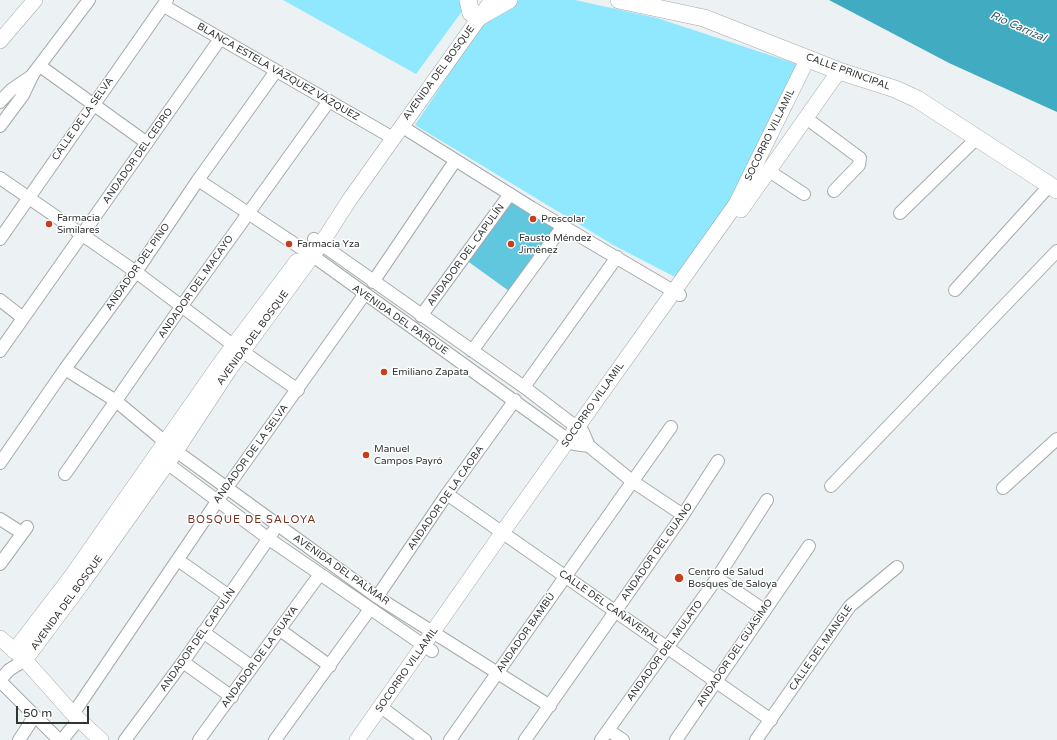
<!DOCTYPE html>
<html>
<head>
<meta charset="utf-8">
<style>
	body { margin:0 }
	#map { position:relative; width:1057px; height:740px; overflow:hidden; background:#ecf2f3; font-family:"Varela Round",sans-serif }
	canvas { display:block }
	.scale { position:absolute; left:16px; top:706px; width:73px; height:18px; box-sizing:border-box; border:2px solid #323434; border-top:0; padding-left:5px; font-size:12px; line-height:14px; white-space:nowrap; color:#323434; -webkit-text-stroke:3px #fff; paint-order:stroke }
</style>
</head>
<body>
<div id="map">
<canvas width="1057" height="740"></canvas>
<div class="scale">50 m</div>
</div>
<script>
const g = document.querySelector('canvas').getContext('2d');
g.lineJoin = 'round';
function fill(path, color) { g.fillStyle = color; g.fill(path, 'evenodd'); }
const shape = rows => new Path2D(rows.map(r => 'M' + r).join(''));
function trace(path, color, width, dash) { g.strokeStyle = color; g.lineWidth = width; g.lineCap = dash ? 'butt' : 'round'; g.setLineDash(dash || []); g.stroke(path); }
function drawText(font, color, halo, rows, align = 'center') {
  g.font = font + ' "Varela Round",sans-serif'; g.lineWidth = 3; g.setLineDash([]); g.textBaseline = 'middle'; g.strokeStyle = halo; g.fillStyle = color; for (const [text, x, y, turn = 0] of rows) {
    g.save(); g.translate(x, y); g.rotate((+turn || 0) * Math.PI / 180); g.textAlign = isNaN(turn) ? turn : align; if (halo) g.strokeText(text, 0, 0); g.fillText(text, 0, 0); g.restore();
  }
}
fill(shape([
	[283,0,465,0,466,6,416,74],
	[512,0,575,0,657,18,800,65,728,205,677,278,615,246,415,125,479,29]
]), '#8fe8fe');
fill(shape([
	[829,0,1057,0,1057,112,949,63]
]), '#41abc2');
fill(shape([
	[510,200,555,228,509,291,466,260]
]), '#60c7df');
const minor = shape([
	[164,6,393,138],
	[40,66,147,143],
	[0,102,11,90,33,75],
	[806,118,860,158,859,165,834,191],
	[0,126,23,95,33,74,89,0],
	[401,126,532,208,680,295],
	[769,171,804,194],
	[0,178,136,272,233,345,298,390],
	[198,180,313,256,574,444,589,446],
	[900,213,977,138],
	[0,239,167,0],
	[314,239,524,387,583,432,589,446,632,481,683,515],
	[373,282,455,161],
	[955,290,1050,185],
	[0,300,23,318],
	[421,316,510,194],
	[0,351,220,39],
	[472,351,563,226],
	[65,369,116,401,176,451,377,597,550,706],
	[524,387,617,257],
	[160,458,269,539,432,651],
	[0,463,65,369,136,272,198,180,276,71],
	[65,474,181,307,329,101],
	[831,486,1057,251],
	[1003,488,1057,439],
	[447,494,771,720],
	[0,519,22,533],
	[178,560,229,596],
	[0,564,27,527],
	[717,578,764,610],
	[377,597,447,494,515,400],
	[280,630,330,666],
	[203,632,252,667],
	[183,662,232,697],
	[0,680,9,670,25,660],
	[0,681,59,740],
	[381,707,425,740],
	[73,714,218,500,364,295],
	[608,730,623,740],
	[19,740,34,717],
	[62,740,79,719],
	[125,740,183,662,273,532],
	[199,740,320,574],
	[275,740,370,609],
	[450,740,671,427],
	[525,740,683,515,718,461],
	[601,740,717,578,767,500],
	[676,740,809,546],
	[756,740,850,606,897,567]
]);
const tertiary = shape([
	[0,41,35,0],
	[741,210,839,71],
	[0,638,25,660,73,714,101,740],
	[14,651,70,578,221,362,297,261],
	[25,660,81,585,176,451,229,370,321,244,350,199,492,0],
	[357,740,502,533,736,204,808,58]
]);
const secondary = shape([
	[468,0,471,13,479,17,509,0],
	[619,0,704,18,839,71,895,89,917,99,1057,190]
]);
trace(minor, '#a5aaac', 14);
trace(tertiary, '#a5aaac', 16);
trace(secondary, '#a5aaac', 18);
trace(minor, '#fff', 12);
trace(tertiary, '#fff', 15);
trace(secondary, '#fff', 17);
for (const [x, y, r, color] of [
	[533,219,4,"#c83e1b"],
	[49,224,4,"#c83e1b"],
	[289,244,4,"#c83e1b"],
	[511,244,4,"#c83e1b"],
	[384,372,4,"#c83e1b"],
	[366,455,4,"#c83e1b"],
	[679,578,5,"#c83e1b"]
]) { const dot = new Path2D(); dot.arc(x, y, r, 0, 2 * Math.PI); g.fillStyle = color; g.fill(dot); trace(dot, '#fff', 1.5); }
drawText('10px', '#323434', '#fff', [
	["BLANCA ESTELA VÁZQUEZ VÁZQUEZ",278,72,30],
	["CALLE PRINCIPAL",848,72,20],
	["AVENIDA DEL BOSQUE",439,73,-54],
	["CALLE DE LA SELVA",83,119,-55],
	["SOCORRO VILLAMIL",770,135,-64],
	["ANDADOR DEL CEDRO",138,156,-55],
	["ANDADOR DEL CAPULÍN",466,255,-54],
	["ANDADOR DEL PINO",138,267,-55],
	["ANDADOR DEL MACAYO",196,287,-55],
	["AVENIDA DEL PARQUE",400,320,35],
	["AVENIDA DEL BOSQUE",253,338,-54],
	["SOCORRO VILLAMIL",593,405,-55],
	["ANDADOR DE LA SELVA",251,454,-54],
	["ANDADOR DE LA CAOBA",446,498,-55],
	["ANDADOR DEL GUANO",657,552,-55],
	["AVENIDA DEL PALMAR",341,570,35],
	["AVENIDA DEL BOSQUE",67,603,-54],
	["CALLE DEL CAÑAVERAL",609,607,35],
	["ANDADOR BAMBÚ",526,633,-55],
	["ANDADOR DEL CAPULÍN",198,640,-55],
	["CALLE DEL MANGLE",821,648,-55],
	["ANDADOR DEL MULATO",665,651,-54],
	["ANDADOR DEL GUÁSIMO",735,653,-56],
	["ANDADOR DE LA GUAYA",260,657,-54],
	["SOCORRO VILLAMIL",407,670,-55]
]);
drawText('10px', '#323434', '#fff', [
	["Farmacia",57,218],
	["Similares",57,230],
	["Prescolar",541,219],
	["Fausto Méndez",519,238],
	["Jiménez",519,250],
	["Farmacia Yza",297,244],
	["Emiliano Zapata",392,372],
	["Manuel",374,449],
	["Campos Payró",374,461],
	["Centro de Salud",688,572],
	["Bosques de Saloya",688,584]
], 'left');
drawText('italic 11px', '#2c5963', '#fff', [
	["Rio Carrizal",1018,27,24]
]);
g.letterSpacing = '1px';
drawText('11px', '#722f1e', '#fff', [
	["BOSQUE DE SALOYA",252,520]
]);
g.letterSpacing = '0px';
</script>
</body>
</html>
